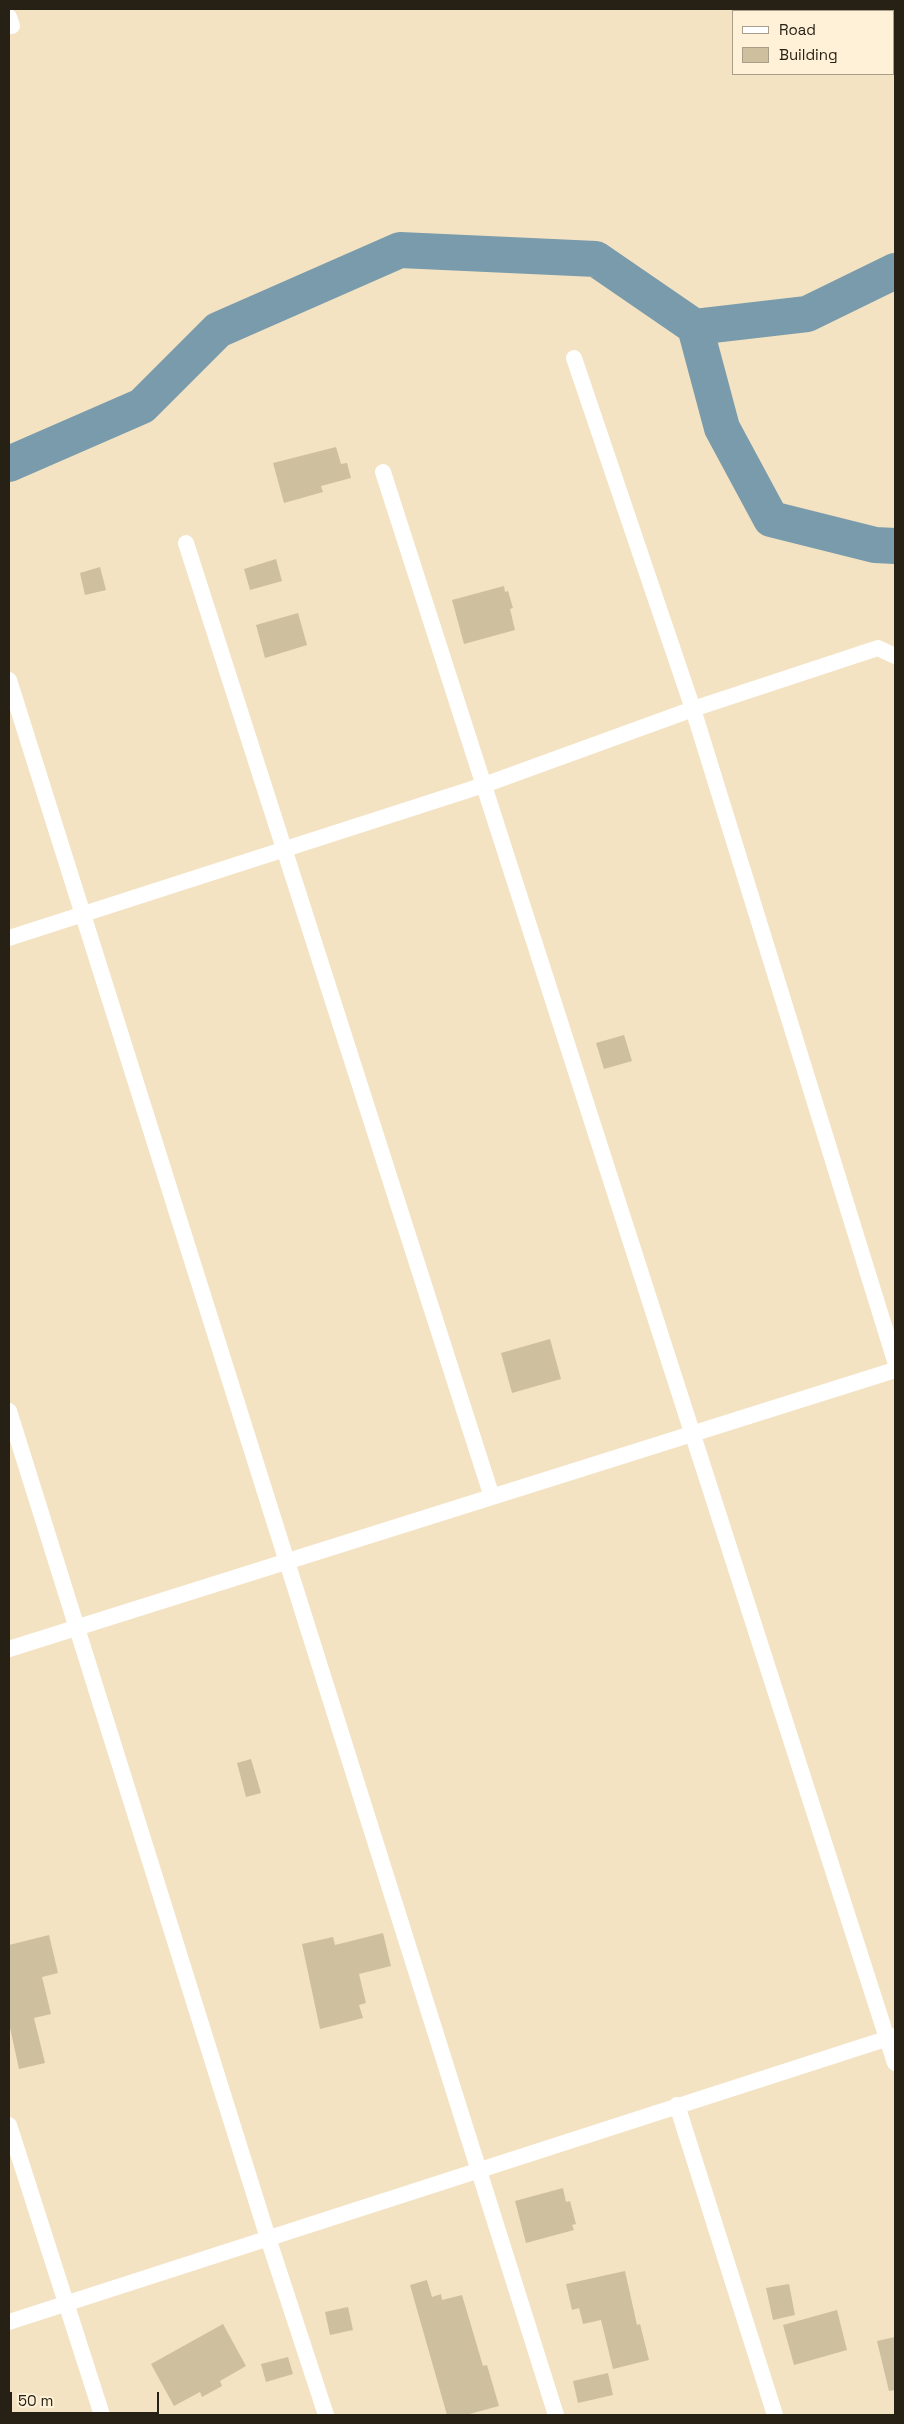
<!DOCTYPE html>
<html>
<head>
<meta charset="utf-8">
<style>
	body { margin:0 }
	#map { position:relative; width:904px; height:2424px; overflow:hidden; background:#f3e3c3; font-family:"Space Grotesk",sans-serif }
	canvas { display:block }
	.frame { position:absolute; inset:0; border:10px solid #272115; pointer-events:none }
	.legend { position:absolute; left:732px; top:10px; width:162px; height:65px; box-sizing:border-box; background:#fef1d7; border:1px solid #a89e89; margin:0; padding:6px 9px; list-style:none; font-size:15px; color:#272115 }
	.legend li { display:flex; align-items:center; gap:10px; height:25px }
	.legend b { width:25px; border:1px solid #a89e89 }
	.scale { position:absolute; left:10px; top:2392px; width:149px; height:22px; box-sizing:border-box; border:2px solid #272115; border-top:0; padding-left:6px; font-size:15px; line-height:18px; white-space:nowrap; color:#272115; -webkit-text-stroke:4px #fef1d7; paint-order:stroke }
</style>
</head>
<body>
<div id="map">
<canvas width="904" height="2424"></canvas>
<div class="frame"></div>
<ul class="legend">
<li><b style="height:6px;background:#fff"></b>Road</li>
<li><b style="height:14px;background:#cebf9f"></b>Building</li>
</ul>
<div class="scale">50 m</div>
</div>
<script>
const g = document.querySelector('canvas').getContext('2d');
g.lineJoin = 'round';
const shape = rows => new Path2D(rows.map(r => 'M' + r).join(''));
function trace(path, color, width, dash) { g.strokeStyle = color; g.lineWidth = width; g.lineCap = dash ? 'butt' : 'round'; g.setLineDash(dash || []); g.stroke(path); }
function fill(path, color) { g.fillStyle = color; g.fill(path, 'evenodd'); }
trace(shape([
	[695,327,807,314,895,271],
	[9,464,142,406,218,330,400,250,596,259,695,327,722,428,771,519,875,545,895,546]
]), '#799bab', 36);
fill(shape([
	[336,447,341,464,347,463,351,478,321,486,323,492,284,503,273,463],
	[276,559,282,581,250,590,244,569],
	[100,567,106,590,85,595,80,573],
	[504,586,505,592,508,591,513,608,510,609,515,630,464,644,452,600],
	[298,613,307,645,265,658,256,625],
	[624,1035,632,1061,604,1069,596,1043],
	[550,1339,561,1379,512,1393,501,1353],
	[251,1759,261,1793,246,1797,237,1763],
	[383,1933,391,1966,359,1974,366,2003,359,2005,363,2018,320,2029,302,1944,333,1937,335,1945],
	[49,1935,58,1973,42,1977,51,2014,34,2018,45,2063,19,2069,9,2023,9,1945],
	[563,2188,566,2202,570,2201,576,2224,572,2225,574,2230,526,2243,515,2201],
	[625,2271,637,2325,640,2324,649,2360,613,2369,601,2320,583,2324,579,2308,572,2310,566,2284],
	[427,2280,432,2297,441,2294,442,2300,462,2295,483,2366,487,2365,499,2406,466,2415,447,2415,410,2285],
	[789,2284,795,2315,773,2320,766,2288],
	[348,2307,353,2330,330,2335,325,2312],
	[837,2310,847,2350,794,2365,783,2325],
	[223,2324,246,2366,220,2381,222,2386,202,2397,200,2392,174,2406,151,2364],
	[895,2337,895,2390,889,2391,877,2341],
	[288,2357,293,2374,266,2382,261,2364],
	[608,2373,613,2395,578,2403,573,2381]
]), '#cebf9f');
trace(shape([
	[9,17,12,26],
	[574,358,693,709,895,1361],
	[383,472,895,2063],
	[186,543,492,1497],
	[9,680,556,2415],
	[9,938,484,785,693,709,878,648,895,656],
	[9,1411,268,2238,326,2415],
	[9,1649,895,1370],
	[677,2105,775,2415],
	[9,2125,102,2415],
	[9,2322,895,2036]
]), '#fff', 16);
</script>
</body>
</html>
